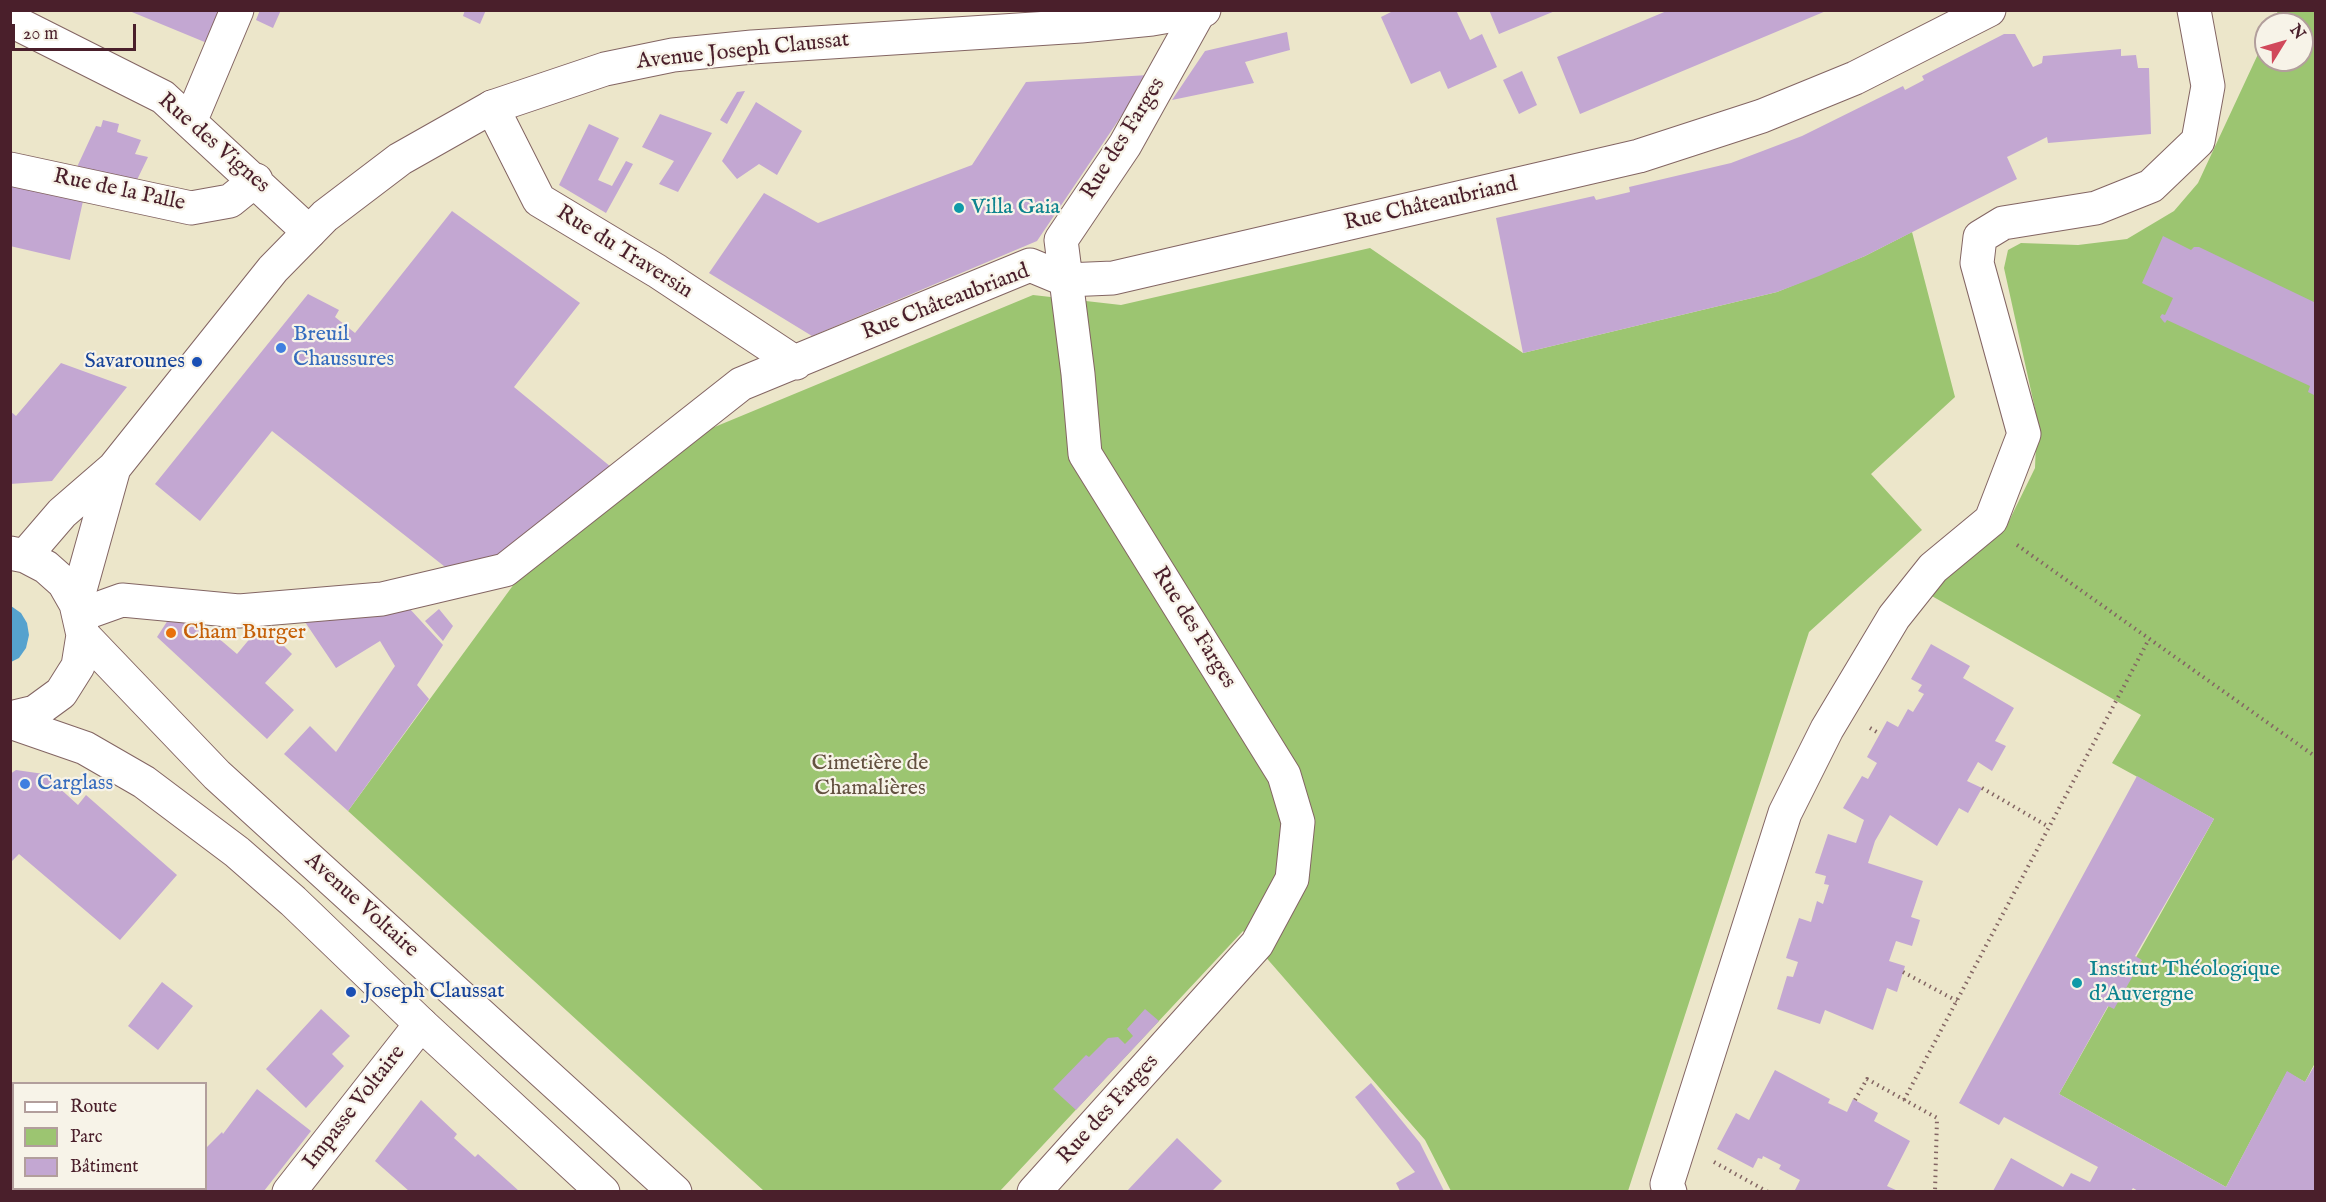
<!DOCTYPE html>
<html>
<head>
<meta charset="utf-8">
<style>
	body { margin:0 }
	#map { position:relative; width:2326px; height:1202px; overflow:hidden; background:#ece6ca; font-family:"IM FELL English",serif }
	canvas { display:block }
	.frame { position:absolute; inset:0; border:12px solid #4a1f2b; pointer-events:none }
	.legend { position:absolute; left:12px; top:1082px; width:195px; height:108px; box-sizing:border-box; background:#f7f3e8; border:2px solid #b29e9c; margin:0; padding:8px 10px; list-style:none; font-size:18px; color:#4a1f2b }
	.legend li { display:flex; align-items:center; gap:12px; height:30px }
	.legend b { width:30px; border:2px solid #b29e9c }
	.north { position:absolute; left:2254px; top:12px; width:60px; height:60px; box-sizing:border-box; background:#f7f3e8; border:2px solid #b29e9c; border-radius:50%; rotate:53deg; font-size:16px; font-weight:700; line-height:24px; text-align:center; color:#4a1f2b }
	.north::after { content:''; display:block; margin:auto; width:21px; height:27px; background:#d1495b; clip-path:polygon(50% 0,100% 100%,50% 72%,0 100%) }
	.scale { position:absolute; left:12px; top:24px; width:124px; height:27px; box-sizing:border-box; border:3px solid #4a1f2b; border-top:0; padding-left:8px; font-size:18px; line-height:21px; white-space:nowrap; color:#4a1f2b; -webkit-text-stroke:4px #f7f3e8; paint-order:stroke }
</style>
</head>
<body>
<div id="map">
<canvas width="2326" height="1202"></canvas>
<div class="frame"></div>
<ul class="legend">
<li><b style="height:8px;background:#fff"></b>Route</li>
<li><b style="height:16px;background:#9cc571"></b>Parc</li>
<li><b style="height:16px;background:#c3a7d2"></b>Bâtiment</li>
</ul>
<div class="north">N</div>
<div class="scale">20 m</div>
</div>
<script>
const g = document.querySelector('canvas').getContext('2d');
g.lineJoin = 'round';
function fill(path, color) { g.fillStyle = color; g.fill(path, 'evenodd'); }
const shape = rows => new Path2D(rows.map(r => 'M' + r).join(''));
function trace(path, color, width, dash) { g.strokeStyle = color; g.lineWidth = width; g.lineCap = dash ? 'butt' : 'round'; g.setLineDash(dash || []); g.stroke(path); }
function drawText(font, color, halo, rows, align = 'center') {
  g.font = font + ' "IM FELL English",serif'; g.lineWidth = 4.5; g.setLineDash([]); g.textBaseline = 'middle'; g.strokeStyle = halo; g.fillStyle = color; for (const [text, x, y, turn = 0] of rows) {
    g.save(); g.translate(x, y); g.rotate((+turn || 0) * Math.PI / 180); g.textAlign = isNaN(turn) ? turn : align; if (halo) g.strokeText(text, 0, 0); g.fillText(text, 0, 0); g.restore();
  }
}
fill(shape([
	[2278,11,2315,11,2315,1063,2305,1082,2287,1072,2226,1187,2059,1094,2214,819,2112,763,2141,715,1923,591,1962,554,2009,521,2035,468,2037,418,2004,268,2008,250,2021,243,2078,245,2127,239,2174,211,2198,183,2266,37,2266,60,2302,60,2302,24,2272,24],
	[1912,232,1955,397,1871,474,1922,530,1809,632,1628,1191,1451,1191,1425,1140,1243,931,1000,1191,764,1191,348,811,525,569,688,438,1033,295,1121,305,1370,248,1523,353,1777,292,1865,256]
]), '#9cc571');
fill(shape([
	[11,606,21,613,27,623,29,635,26,648,19,658,11,662]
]), '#56a2ce');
fill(shape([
	[127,10,220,10,207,43],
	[260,10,281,10,273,28,256,20],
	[465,10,486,10,480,24,463,16],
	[1395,10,1456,10,1470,40,1482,34,1497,67,1448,89,1440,71,1411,84,1381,17],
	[1489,10,1555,10,1555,11,1499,34],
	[1669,10,1826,10,1826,11,1580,114,1557,57],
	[1287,32,1290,50,1245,62,1254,83,1172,100,1205,51],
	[2004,34,2015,34,2033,67,2042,63,2043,56,2121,49,2121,56,2136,55,2138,68,2149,68,2151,134,2048,143,2047,137,2007,157,2017,179,1865,256,1819,276,1777,292,1523,353,1496,218,1594,196,1596,200,1630,192,1629,187,1731,163,1802,136,1903,86,1905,90,1924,80,1922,76],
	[1522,71,1537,105,1519,114,1503,80],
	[1149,75,1037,241,812,336,709,273,764,193,818,223,972,165,1026,82],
	[745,91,727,124,720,120,737,92],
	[756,102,802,131,777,175,759,164,737,179,722,161],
	[660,114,712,133,678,192,659,184,674,161,642,147],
	[103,120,119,124,117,132,141,140,135,154,148,157,136,182,77,167,96,126,101,127],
	[589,124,619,138,598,180,612,186,626,161,633,164,606,213,559,185],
	[10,185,83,201,70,260,10,246],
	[452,211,580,303,514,387,611,467,509,548,495,556,449,570,272,431,200,521,155,484,308,294,339,310,335,317,355,333],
	[2163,236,2191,250,2194,247,2199,247,2316,303,2316,396,2308,392,2310,386,2167,320,2165,323,2163,321,2160,317,2162,314,2165,315,2173,298,2142,283],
	[61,363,127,387,52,481,10,484,10,411,16,416],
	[409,608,443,645,417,685,429,699,348,811,284,754,310,726,336,752,395,666,380,641,336,668,305,622],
	[439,609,453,626,443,641,425,621],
	[170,617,203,625,237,654,262,624,292,654,265,683,294,710,267,739,157,637],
	[1931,644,1970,666,1963,678,2014,708,1995,741,2006,746,1992,771,1978,762,1967,781,1982,788,1968,813,1959,808,1937,846,1890,815,1875,841,1868,863,1923,881,1911,917,1920,920,1912,946,1896,941,1889,961,1905,966,1897,992,1887,988,1873,1030,1825,1010,1820,1024,1777,1009,1787,976,1793,977,1798,962,1786,958,1799,918,1811,922,1817,901,1823,904,1829,885,1824,884,1826,876,1815,873,1828,834,1856,843,1864,820,1843,808,1862,776,1868,779,1877,763,1867,757,1887,721,1898,727,1908,709,1913,712,1924,694,1918,691,1922,685,1911,679],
	[16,770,44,774,78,805,86,795,177,875,120,940,19,854,10,863,10,774],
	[2137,776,2214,819,2135,956,2142,960,2114,1009,2108,1006,2059,1094,2226,1187,2287,1071,2305,1082,2316,1063,2316,1191,2138,1191,2133,1188,2131,1191,1993,1191,2011,1158,2063,1187,2071,1173,2090,1182,2098,1167,2004,1117,1999,1125,1959,1103],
	[162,982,193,1006,158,1050,128,1026],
	[321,1009,350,1036,332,1054,344,1066,306,1108,266,1069],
	[1145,1009,1159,1021,1076,1110,1053,1089,1086,1055,1089,1057,1108,1038,1118,1037,1125,1044,1133,1036,1127,1029],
	[1775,1070,1830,1099,1828,1103,1847,1112,1853,1099,1878,1113,1874,1121,1910,1141,1887,1186,1898,1191,1797,1191,1795,1190,1800,1180,1779,1169,1781,1165,1763,1156,1762,1159,1758,1158,1753,1168,1717,1149,1736,1113,1749,1120],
	[1371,1083,1420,1143,1444,1191,1400,1191,1396,1183,1415,1172,1355,1097],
	[257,1089,311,1131,264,1191,172,1191,175,1188,206,1188,206,1148,222,1132,223,1134],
	[421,1100,457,1134,454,1138,475,1157,478,1154,519,1191,409,1191,375,1161],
	[1177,1138,1222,1181,1212,1191,1127,1191]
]), '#c3a7d2');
const minor = shape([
	[10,20,163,97,309,232],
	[492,107,539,200,657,271,796,363],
	[190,122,237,10],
	[10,169,191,208,230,201,256,180],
	[80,615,122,600,239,611,382,599,505,570,741,384,1030,265,1066,280,1113,278,1639,156,1762,116,1855,78,1989,10],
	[289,1192,421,1024],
	[1034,1192,1257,944,1292,879,1298,822,1284,775,1085,454,1078,374,1061,240,1125,145,1199,12],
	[1670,1192,1667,1184,1785,813,1827,729,1894,617,1933,568,1991,520,2024,434,1977,263,1980,237,2003,223,2096,208,2151,186,2198,141,2208,86,2194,10]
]);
const major = shape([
	[10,553,25,556,46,567,64,583,76,604,83,635,78,666,61,693,35,712,10,718],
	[25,556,62,513,114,468,273,269,325,216,400,159,492,107,605,69,673,55,752,47,1081,26,1152,19,1204,10],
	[76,604,114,468],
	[83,635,217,775,675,1192],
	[10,722,85,748,144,782,237,852,293,901,421,1024,603,1192]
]);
trace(minor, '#836563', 35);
trace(major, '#836563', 35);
trace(shape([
	[2017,545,2316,757],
	[1870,728,1880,734],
	[1982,788,2049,827],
	[1903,972,1957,1001],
	[1855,1100,1867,1079,1937,1118,1935,1192],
	[1904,1100,2149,639],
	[1714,1162,1768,1192]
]), '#836563', 4, [1.5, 4.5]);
trace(minor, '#fff', 33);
trace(major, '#fff', 33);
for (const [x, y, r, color] of [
	[959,208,6,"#0f9aa8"],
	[281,348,6,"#3f7fe0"],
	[197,362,6,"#1a4fb4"],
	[171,633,6,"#e8710a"],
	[25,784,6,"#3f7fe0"],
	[2077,983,6,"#0f9aa8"],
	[351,992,6,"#1a4fb4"]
]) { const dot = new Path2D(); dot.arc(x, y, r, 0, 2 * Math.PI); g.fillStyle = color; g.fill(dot); trace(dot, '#f7f3e8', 2); }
drawText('22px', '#4a1f2b', '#f7f3e8', [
	["Avenue Joseph Claussat",743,52,-6],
	["Rue des Farges",1124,139,-58],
	["Rue des Vignes",213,144,41],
	["Rue de la Palle",119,191,12],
	["Rue Châteaubriand",1431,205,-13],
	["Rue du Traversin",624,253,32],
	["Rue Châteaubriand",946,303,-21],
	["Rue des Farges",1193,628,58],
	["Avenue Voltaire",361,906,42],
	["Impasse Voltaire",355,1108,-52],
	["Rue des Farges",1109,1110,-48]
]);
drawText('22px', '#0d838f', '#f7f3e8', [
	["Villa Gaia",971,208],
	["Institut Théologique",2089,970],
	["d'Auvergne",2089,995]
], 'left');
drawText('22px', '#366cbe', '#f7f3e8', [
	["Breuil",293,335],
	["Chaussures",293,360],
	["Carglass",37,784]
], 'left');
drawText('22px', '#164399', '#f7f3e8', [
	["Savarounes",185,362],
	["Joseph Claussat",363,992,"left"]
], 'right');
drawText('22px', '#c56008', '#f7f3e8', [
	["Cham Burger",183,633]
], 'left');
drawText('22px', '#635140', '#f7f3e8', [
	["Cimetière de",870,764],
	["Chamalières",870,789]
]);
</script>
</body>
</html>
